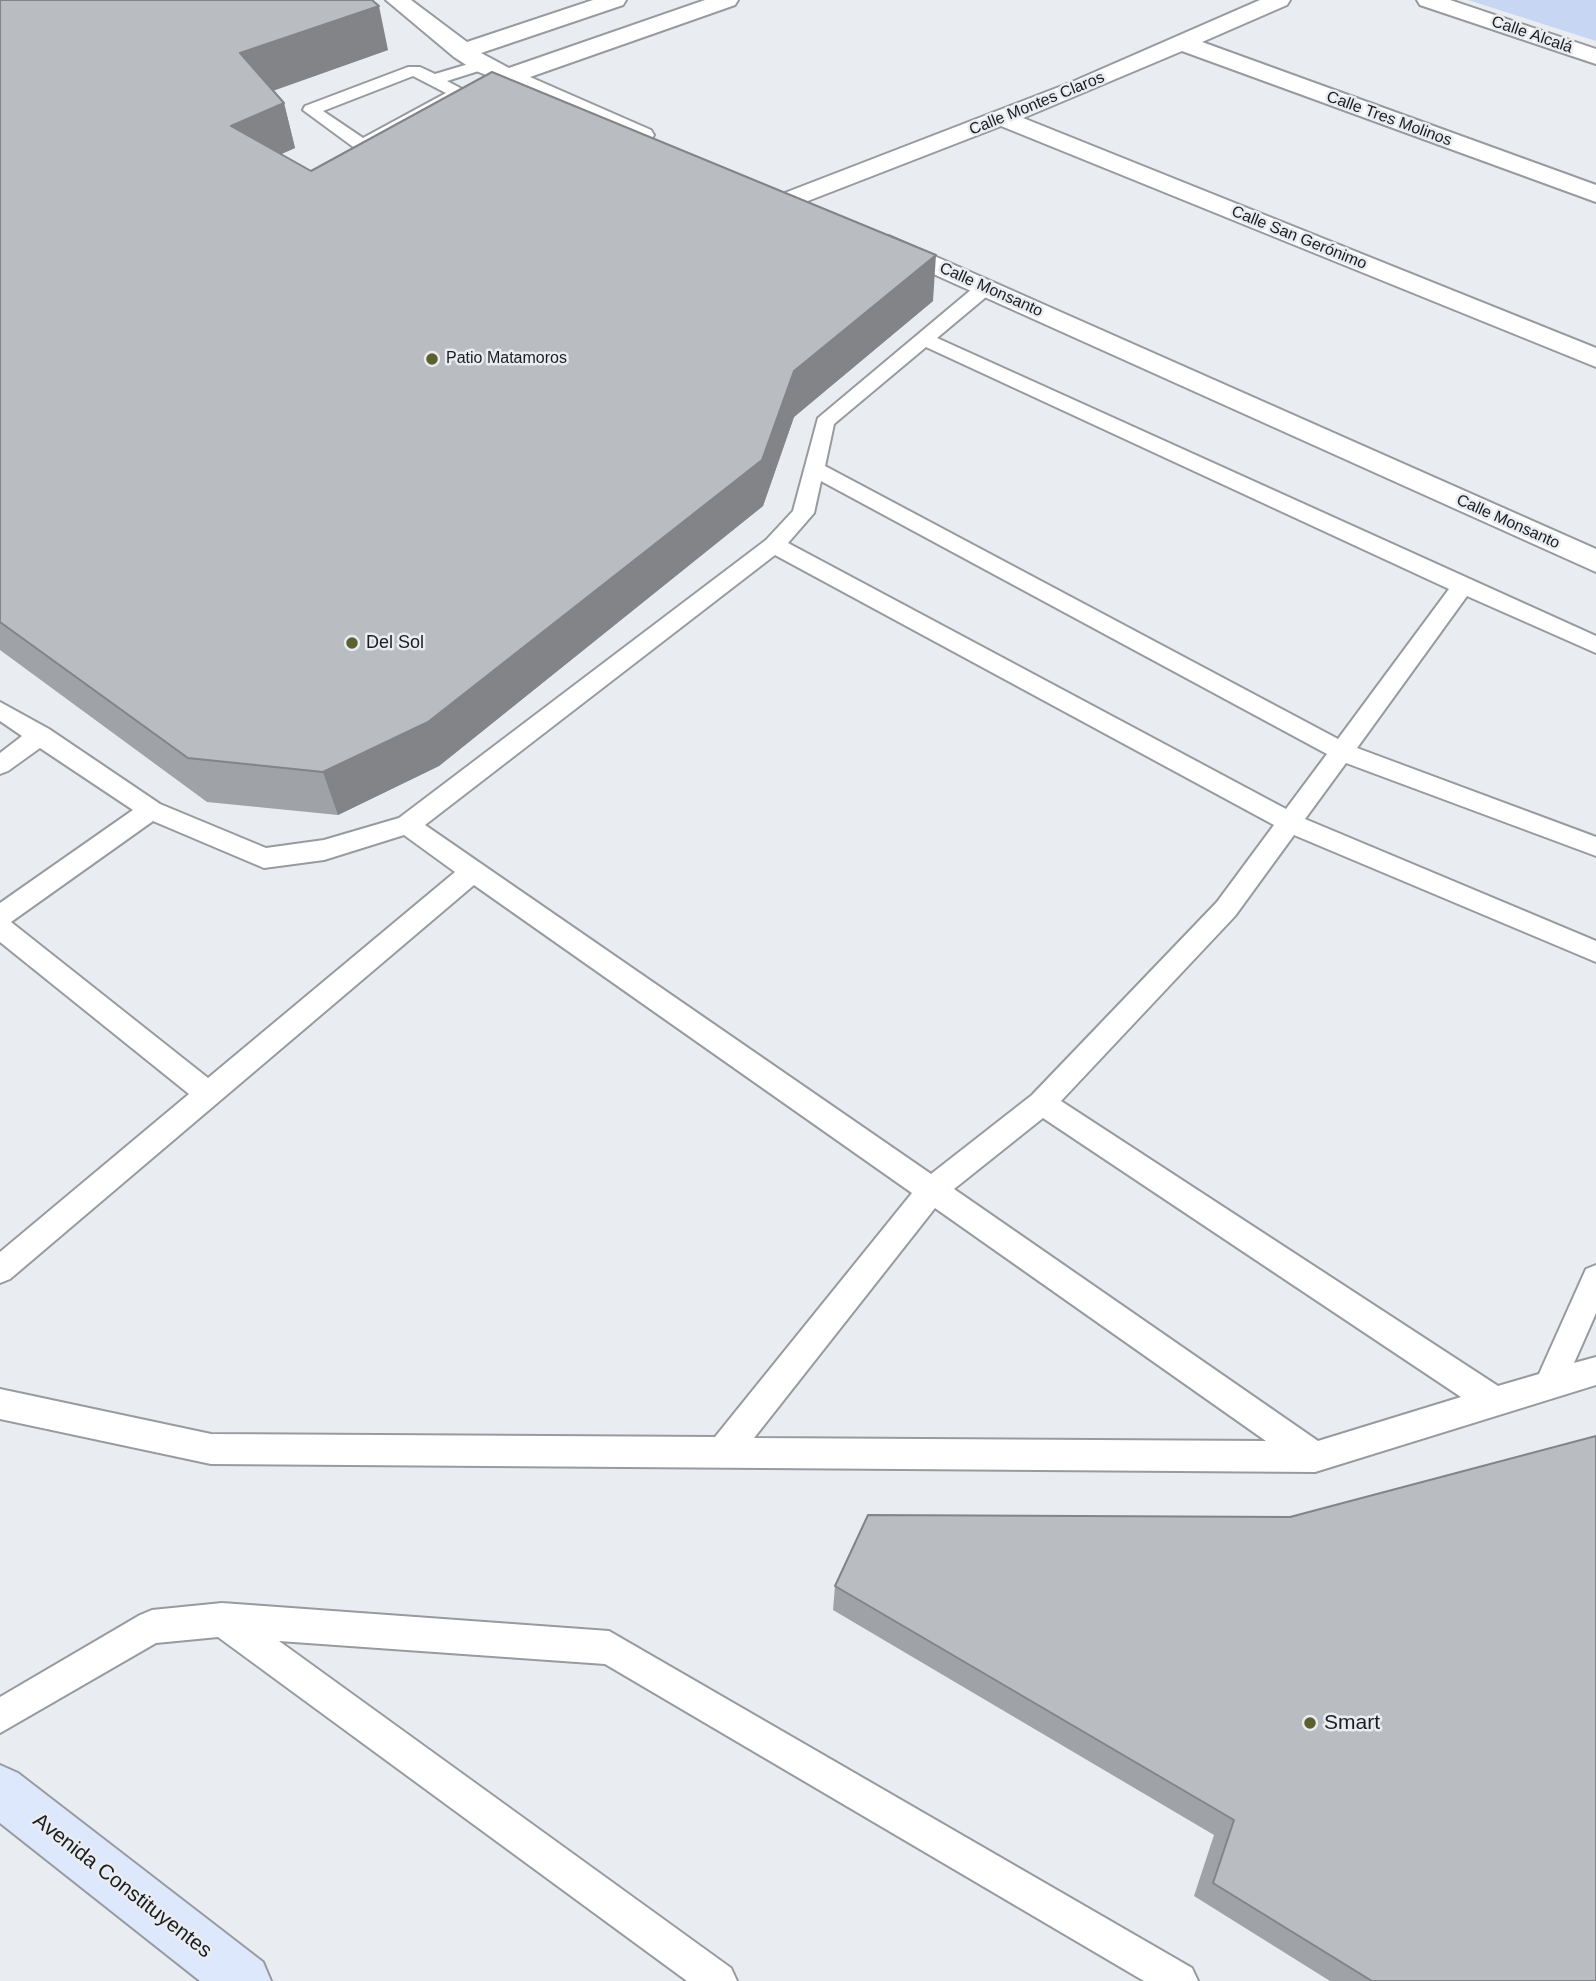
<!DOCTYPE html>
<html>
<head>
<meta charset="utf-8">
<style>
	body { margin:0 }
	canvas { display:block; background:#e9ecf1 }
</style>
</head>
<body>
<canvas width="1596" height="1981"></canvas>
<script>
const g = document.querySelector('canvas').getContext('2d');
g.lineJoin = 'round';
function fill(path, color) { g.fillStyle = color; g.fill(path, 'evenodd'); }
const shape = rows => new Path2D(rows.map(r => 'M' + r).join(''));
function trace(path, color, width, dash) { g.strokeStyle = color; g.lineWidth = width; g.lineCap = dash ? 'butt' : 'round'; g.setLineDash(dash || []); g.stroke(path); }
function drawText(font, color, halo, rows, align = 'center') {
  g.font = font + ' Helvetica,sans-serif'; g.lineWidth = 5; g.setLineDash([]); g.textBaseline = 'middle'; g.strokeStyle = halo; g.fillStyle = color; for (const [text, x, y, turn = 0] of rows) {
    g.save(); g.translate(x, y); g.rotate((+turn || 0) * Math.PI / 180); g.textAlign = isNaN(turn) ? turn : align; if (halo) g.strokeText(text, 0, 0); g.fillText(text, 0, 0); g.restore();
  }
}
fill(shape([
	[1468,0,1596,0,1596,41]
]), '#c7d6f3');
const service = shape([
	[482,60,490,65,488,68,447,81,464,90,466,93,464,96,368,149,356,149,303,110,305,106,408,67,420,67,435,74,482,60],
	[413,76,446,93,363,138,323,111,413,76],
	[985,282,994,288,992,292,937,338,1596,636,1596,653,1467,596,1357,748,1596,837,1596,856,1346,763,1305,819,1596,941,1596,962,1294,835,1235,916,1061,1101,1498,1386,1539,1374,1586,1269,1596,1265,1596,1313,1574,1363,1596,1357,1596,1385,1315,1472,211,1464,0,1419,0,1389,211,1434,715,1437,912,1193,474,885,10,1279,0,1283,0,1252,189,1094,0,942,0,903,133,810,40,748,8,771,0,774,0,753,22,736,0,721,0,702,49,729,160,804,266,848,324,840,399,818,766,540,793,511,818,418,978,284,985,282],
	[926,347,1449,589,1338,739,825,466,834,424,926,347],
	[821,481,1327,754,1286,809,788,543,814,513,821,481],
	[775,555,1274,825,1217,902,1032,1095,931,1174,425,825,775,555],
	[153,821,264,868,324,860,404,835,455,872,208,1078,11,922,153,821],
	[1043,1118,1461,1397,1318,1441,954,1189,1043,1118],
	[935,1208,1266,1441,754,1438,935,1208],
	[222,1603,609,1631,1192,1968,1198,1981,1144,1981,605,1664,279,1641,731,1968,737,1981,687,1981,218,1637,156,1643,0,1733,0,1697,140,1615,152,1610,222,1603]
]);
const minor = shape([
	[1260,0,1290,0,1287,5,1202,42,1596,185,1596,202,1182,51,1023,118,1596,348,1596,367,1001,126,800,204,791,207,782,204,778,199,782,194,1072,82,1260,0],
	[1417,0,1450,0,1596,49,1596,64,1420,5,1417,0]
]);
const tertiary = shape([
	[386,0,411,0,467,42,593,0,626,0,623,5,481,53,509,68,705,0,738,0,735,5,530,77,651,130,654,135,651,140,642,142,474,70,454,57,386,0],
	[889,236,1596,549,1596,572,880,250,876,244,880,238,889,236]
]);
const secondary = shape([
	[0,1765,18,1773,263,1962,271,1981,200,1981,0,1823,0,1765]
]);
trace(service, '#979a9e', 4);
trace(minor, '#979a9e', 4);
trace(tertiary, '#979a9e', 4);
trace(secondary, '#979a9e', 4);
fill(service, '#fff');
fill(minor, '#fff');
fill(tertiary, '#fff');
fill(secondary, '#dee8fd');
fill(shape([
	[0,0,388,50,273,91,284,103,295,148,281,154,311,171,933,301,794,417,763,506,439,766,338,815,207,802,0,650],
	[1290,1517,1596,1981,1330,1981,1194,1896,1214,1835,833,1610,835,1586]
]), '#9fa2a6');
fill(shape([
	[379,6,388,50,252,98,240,53],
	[284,103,295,148,243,171,231,126],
	[936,255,933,301,794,417,763,506,439,766,338,815,323,772,794,371]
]), '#828487');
const building = shape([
	[0,0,372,0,379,6,240,53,284,103,231,126,311,171,492,72,936,255,794,371,762,460,428,722,323,772,188,758,0,622,0,0],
	[1596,1436,1596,1981,1372,1981,1213,1883,1234,1820,835,1586,868,1515,1290,1517,1596,1436]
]);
fill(building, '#b9bcc1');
trace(building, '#828487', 2);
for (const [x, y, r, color] of [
	[432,359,7,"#5b602e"],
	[352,643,7,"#5b602e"],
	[1310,1723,7,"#5b602e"]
]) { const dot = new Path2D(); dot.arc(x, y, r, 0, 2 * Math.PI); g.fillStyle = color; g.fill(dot); trace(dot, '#e9ecf1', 2.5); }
drawText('16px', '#1c1d1f', '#e9ecf1', [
	["Calle Alcalá",1532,35,19],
	["Calle Montes Claros",1037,104,-22],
	["Calle Tres Molinos",1389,119,20],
	["Calle San Gerónimo",1299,238,22],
	["Calle Monsanto",991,290,24],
	["Calle Monsanto",1508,522,24]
]);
drawText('16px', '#1c1d1f', '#e9ecf1', [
	["Patio Matamoros",446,359]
], 'left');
drawText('18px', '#1c1d1f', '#e9ecf1', [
	["Del Sol",366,643]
], 'left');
drawText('21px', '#1c1d1f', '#e9ecf1', [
	["Smart",1324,1723]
], 'left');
drawText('21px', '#1c1d1f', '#e9ecf1', [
	["Avenida Constituyentes",122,1886,38]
]);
</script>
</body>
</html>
